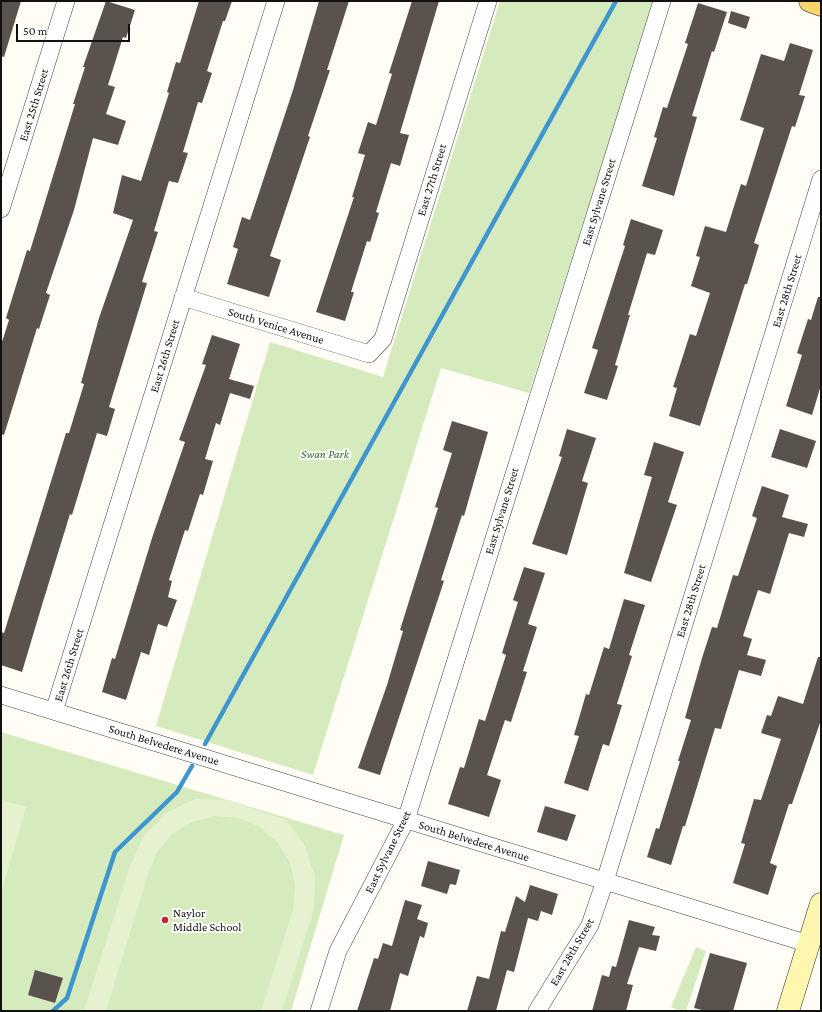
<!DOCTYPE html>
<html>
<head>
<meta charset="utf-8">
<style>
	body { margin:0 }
	#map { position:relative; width:822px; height:1012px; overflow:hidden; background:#fffdf5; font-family:"Crimson Pro",serif }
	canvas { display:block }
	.frame { position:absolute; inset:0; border:2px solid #111; pointer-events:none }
	.scale { position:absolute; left:16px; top:24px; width:114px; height:18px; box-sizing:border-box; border:2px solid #111; border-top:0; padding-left:5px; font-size:12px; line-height:14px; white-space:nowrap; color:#111; -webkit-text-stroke:3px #fff; paint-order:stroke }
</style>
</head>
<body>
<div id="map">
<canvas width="822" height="1012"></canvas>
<div class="frame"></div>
<div class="scale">50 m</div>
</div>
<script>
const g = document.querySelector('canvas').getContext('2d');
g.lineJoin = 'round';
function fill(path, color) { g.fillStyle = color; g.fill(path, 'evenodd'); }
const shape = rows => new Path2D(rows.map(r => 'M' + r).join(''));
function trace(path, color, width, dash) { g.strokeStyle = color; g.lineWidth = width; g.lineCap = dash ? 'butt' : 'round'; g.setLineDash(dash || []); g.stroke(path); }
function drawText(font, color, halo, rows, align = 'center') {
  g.font = font + ' "Crimson Pro",serif'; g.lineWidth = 4; g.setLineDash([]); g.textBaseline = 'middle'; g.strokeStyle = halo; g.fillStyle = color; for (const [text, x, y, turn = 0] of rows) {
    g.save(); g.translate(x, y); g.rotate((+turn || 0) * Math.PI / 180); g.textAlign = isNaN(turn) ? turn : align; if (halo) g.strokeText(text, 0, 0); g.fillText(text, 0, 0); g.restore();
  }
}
fill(shape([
	[500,1,654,1,529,393,441,368,313,775,156,726,270,342,383,377],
	[1,732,344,835,291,1011,1,1011],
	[696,947,706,951,686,1011,679,1011,671,1007]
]), '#d5ebbd');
fill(shape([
	[195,799,226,800,286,820,305,846,315,877,314,909,282,1011,261,1011,293,910,295,886,290,863,278,843,260,827,239,818,215,816,192,822,172,834,157,852,148,874,106,1011,84,1011,130,866,144,836,166,813],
	[1,800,26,807,1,894]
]), '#e6f2cf');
trace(shape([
	[205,744,616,1],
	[53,1011,67,998,115,852,177,792,192,766]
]), '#3f96cf', 4.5);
fill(shape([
	[1,1,21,1,4,57,1,56],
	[106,1,135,10,126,38,123,37,108,85,115,87,106,114,126,121,118,145,93,138,74,210,46,293,50,295,39,329,37,328,4,435,1,434,1,345,9,320,6,318,27,250,30,251,75,104,73,104,85,67,83,67],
	[199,1,232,1,225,21,223,21,207,71,212,73,202,103,198,102,183,152,188,153,178,183,169,181,154,231,158,232,142,282,147,283,109,407,115,409,107,436,97,433,72,515,70,514,42,605,22,672,1,665,1,632,4,633,66,433,69,433,84,384,81,383,99,318,133,220,113,213,122,175,141,181,169,93,167,92,176,62,180,63],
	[319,1,349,1,327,70,330,70,308,136,310,137,270,256,281,260,269,297,227,284,238,249,233,247,242,217,250,220,293,90],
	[412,1,439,1,400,133,409,135,400,166,391,163,376,212,379,213,370,242,367,241,351,292,354,292,345,321,316,312,354,197,352,197,365,155,358,153,368,122,376,125,392,74,389,73],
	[698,3,727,12,714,52,712,51,692,116,697,117,674,196,642,186,657,138,654,137,663,107,667,108,688,44,685,43],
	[731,11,750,17,746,29,728,23],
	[790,43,813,50,799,95,805,96,795,127,792,126,754,243,759,245,747,284,745,284,700,426,669,416,677,388,673,387,690,334,696,336,710,293,691,286,700,257,696,256,705,226,726,232,741,184,746,186,764,128,740,120,761,54,784,61],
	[631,219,663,230,655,255,647,253,628,315,630,315,615,365,618,366,607,400,584,393,598,350,592,348,625,246,623,245],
	[818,297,821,297,821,385,812,415,786,406,802,355,797,353,808,319,811,320],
	[212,335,240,344,229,379,254,386,250,399,230,393,220,425,216,423,205,459,213,461,203,495,200,494,188,531,185,530,169,580,172,581,168,597,177,600,167,627,158,624,149,655,141,652,126,700,102,692,112,658,115,659,153,535,185,442,179,440,206,365,202,364],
	[452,421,488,432,464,516,462,515,441,580,444,581,380,775,358,768,387,685,403,631,400,630,438,508,435,507,452,453,443,450],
	[567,429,596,438,582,481,588,483,567,555,532,544,562,457,559,456],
	[780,429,816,441,807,468,771,457],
	[654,442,684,452,668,502,677,505,651,582,624,573,652,477,644,475],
	[762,486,789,495,782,517,808,524,804,537,789,533,770,594,758,590,743,636,752,639,747,655,766,660,761,676,739,670,721,729,715,728,685,826,683,826,671,865,647,857,656,828,659,829,680,761,678,761,691,720,685,718,702,658,712,627,717,628,733,575,738,576,757,518,752,516],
	[524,567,545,573,528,624,537,627,523,671,527,672,511,722,505,720,487,775,501,780,489,817,448,804,460,767,464,768,479,719,485,721,506,655,502,653,518,602,513,600],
	[624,599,645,605,629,655,632,656,617,704,622,705,609,746,603,744,588,791,564,783,579,736,574,735,586,694,589,695,604,647,609,649],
	[818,657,821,657,821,720,792,804,789,804,770,863,777,866,768,895,733,883,745,844,741,843,754,799,761,800,781,739,761,733,767,715,771,716,778,696,803,704],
	[545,806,576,815,567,841,537,832],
	[428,861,460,870,456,885,450,884,447,894,421,886],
	[530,885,558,894,552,915,541,911,538,921,528,918,514,972,507,970,496,1011,467,1011,477,976,489,979,501,931,505,932,516,896,525,902],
	[405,900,422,905,417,919,428,923,424,938,420,936,408,976,400,973,390,1011,357,1011,374,958,378,959,383,943,392,946],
	[629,920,655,927,652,935,660,936,656,951,639,947,627,984,633,985,626,1011,592,1011,602,975,609,977,612,966,616,967],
	[710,953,747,963,733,1011,706,1011,694,1008],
	[35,970,63,978,55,1003,28,995]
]), '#5a524d');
const street = shape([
	[1,209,66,1],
	[183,297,369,354,383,339,488,1],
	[1,695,809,944],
	[54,711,276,1],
	[319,1011,338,951,406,820,662,1],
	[537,1011,590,925,605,881,821,179]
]);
const secondary = shape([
	[788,1011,821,904]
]);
const primary = shape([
	[810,1,821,5]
]);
trace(street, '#444', 18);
trace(secondary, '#333', 23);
trace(primary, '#222', 23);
trace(street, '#fff', 17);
trace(secondary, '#fff6b0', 22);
trace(primary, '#f9d66b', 22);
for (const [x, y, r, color] of [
	[165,920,4,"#c4262e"]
]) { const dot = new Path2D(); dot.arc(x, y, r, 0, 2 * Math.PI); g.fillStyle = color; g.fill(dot); trace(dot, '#fff', 1.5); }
drawText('12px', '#111', '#fff', [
	["East 25th Street",34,105,-73],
	["East 27th Street",432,180,-73],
	["East Sylvane Street",599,202,-73],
	["East 28th Street",787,291,-73],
	["South Venice Avenue",276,326,17],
	["East 26th Street",165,356,-73],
	["East Sylvane Street",502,511,-73],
	["East 28th Street",691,601,-73],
	["East 26th Street",69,665,-73],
	["South Belvedere Avenue",164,745,17],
	["South Belvedere Avenue",474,841,17],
	["East Sylvane Street",388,852,-64],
	["East 28th Street",572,952,-60]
]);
drawText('italic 12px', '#2f6b1f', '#fff', [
	["Swan Park",325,454]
]);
drawText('12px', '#111', '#fff', [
	["Naylor",173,913],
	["Middle School",173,927]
], 'left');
</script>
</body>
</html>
